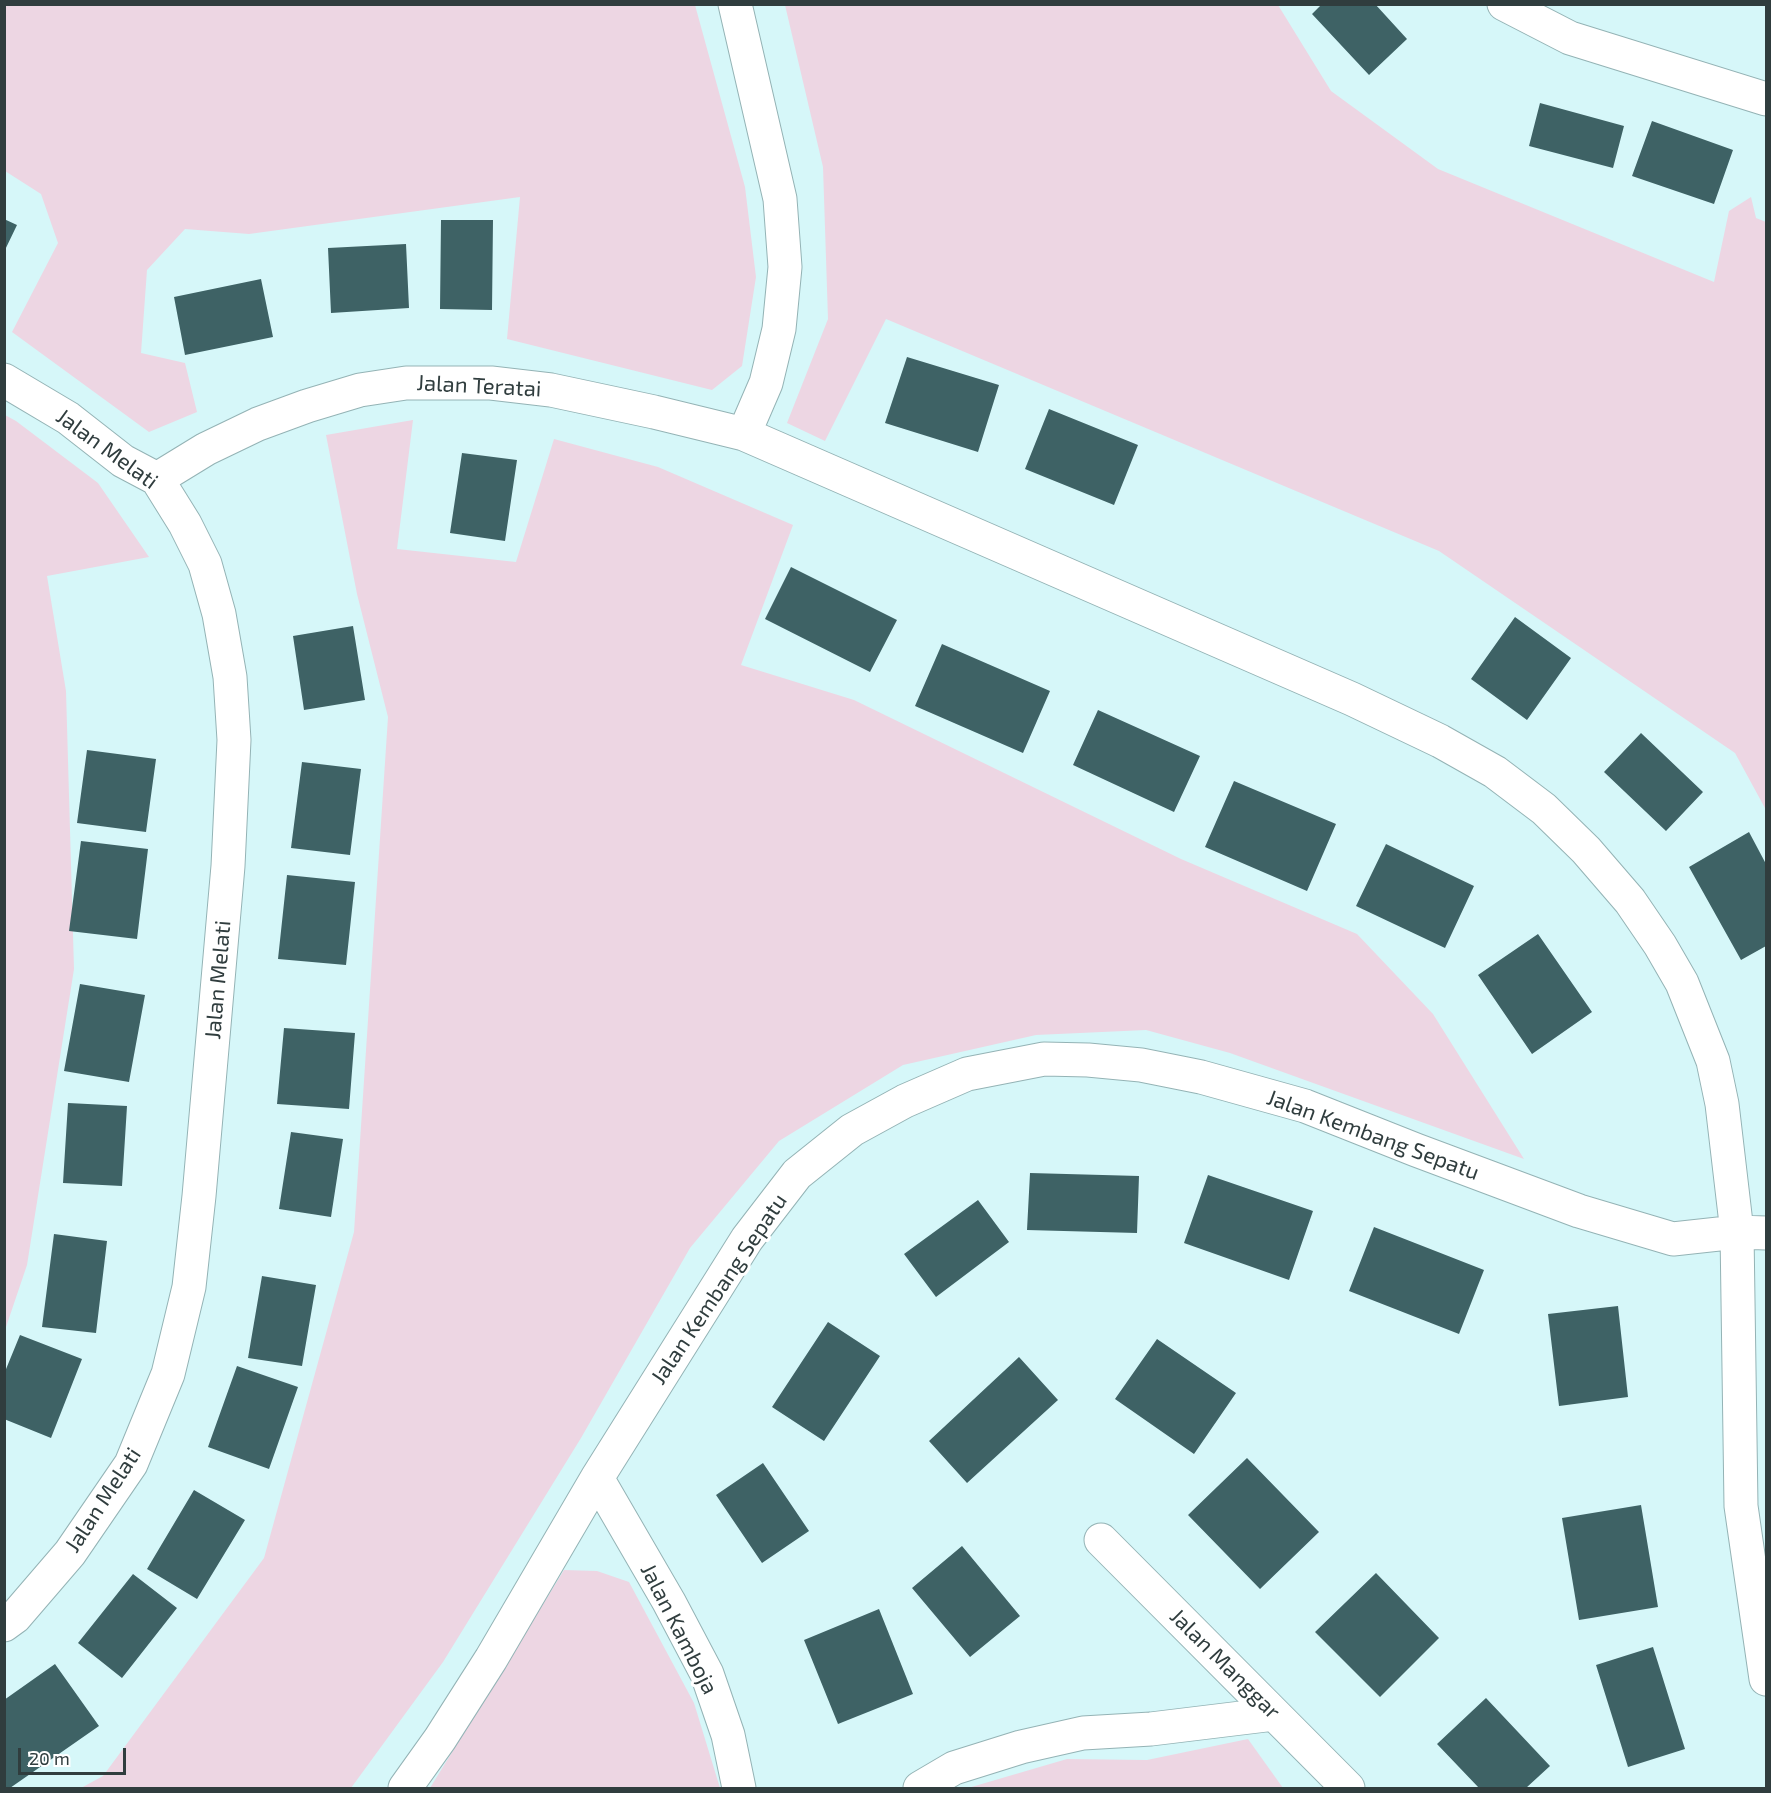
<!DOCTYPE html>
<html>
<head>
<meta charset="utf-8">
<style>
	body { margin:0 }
	#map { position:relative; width:1771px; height:1793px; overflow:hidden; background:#d6f7f9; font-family:"Exo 2",sans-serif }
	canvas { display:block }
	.frame { position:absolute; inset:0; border:6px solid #303d3e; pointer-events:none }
	.scale { position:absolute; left:18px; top:1748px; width:108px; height:27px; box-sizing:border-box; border:3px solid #303d3e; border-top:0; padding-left:8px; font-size:18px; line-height:21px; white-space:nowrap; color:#303d3e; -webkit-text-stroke:4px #fff; paint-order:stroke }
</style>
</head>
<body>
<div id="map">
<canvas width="1771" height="1793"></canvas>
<div class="frame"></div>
<div class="scale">20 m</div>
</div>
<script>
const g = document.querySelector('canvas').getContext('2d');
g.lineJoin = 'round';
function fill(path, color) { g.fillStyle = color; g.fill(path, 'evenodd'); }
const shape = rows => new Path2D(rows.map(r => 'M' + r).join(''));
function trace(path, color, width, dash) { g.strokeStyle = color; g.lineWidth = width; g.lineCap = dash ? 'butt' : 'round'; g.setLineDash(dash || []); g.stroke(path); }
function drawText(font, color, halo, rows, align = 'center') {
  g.font = font + ' "Exo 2",sans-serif'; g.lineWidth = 6; g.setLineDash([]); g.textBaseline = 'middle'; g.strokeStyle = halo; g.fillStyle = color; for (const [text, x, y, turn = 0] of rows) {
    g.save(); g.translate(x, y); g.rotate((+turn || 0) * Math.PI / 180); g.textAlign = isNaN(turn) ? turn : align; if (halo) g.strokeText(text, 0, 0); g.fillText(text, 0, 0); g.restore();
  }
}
fill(shape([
	[4,5,695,5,745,187,756,277,742,366,712,390,507,339,520,197,249,234,185,229,147,270,141,353,185,363,197,412,149,432,12,332,58,243,41,194,5,171],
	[785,5,1278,5,1331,91,1438,169,1714,282,1729,211,1751,197,1756,218,1766,222,1766,810,1735,753,1439,551,886,319,825,441,787,423,828,319,823,167],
	[5,415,16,421,98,483,149,557,47,576,66,691,74,969,27,1265,5,1330],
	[413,420,397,549,516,562,554,439,658,467,793,525,741,665,854,700,1181,859,1357,934,1433,1014,1524,1159,1230,1053,1146,1030,1036,1035,903,1065,779,1141,690,1248,581,1438,443,1662,351,1788,81,1788,103,1776,264,1558,354,1232,388,717,357,594,326,435],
	[564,1570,597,1571,629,1582,694,1703,720,1788,430,1788],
	[1248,1739,1283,1788,968,1788,1067,1759,1147,1760]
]), '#edd6e3');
fill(shape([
	[1322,4,1375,4,1407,39,1369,75,1312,14],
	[1540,103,1624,126,1613,168,1529,146],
	[1652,121,1733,150,1714,204,1632,176],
	[4,219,17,225,4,252],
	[441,220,493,220,492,310,440,309],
	[406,244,409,308,331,313,328,248],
	[261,279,273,337,185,355,174,297],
	[907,357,999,385,978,452,885,423],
	[1049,409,1138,445,1114,505,1025,469],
	[462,453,517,460,505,541,450,533],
	[791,567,897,620,870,672,765,619],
	[1515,617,1571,658,1527,720,1471,679],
	[353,626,365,700,304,710,293,636],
	[942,644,1050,691,1023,753,915,706],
	[1098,710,1200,756,1174,812,1073,765],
	[1641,733,1703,792,1666,831,1604,772],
	[87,750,156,759,146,832,77,823],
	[302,762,361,769,350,855,291,848],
	[1234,781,1336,824,1307,891,1205,847],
	[1749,832,1766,864,1766,946,1741,960,1689,867],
	[81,841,148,849,137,939,69,931],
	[1386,844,1474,886,1445,948,1356,906],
	[287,875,355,882,346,965,278,959],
	[1538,934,1592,1012,1532,1054,1478,975],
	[80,984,145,995,129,1082,64,1071],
	[284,1028,355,1033,349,1109,277,1104],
	[68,1103,127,1106,122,1186,63,1183],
	[291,1132,343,1139,331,1217,279,1209],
	[1030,1173,1139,1176,1137,1233,1027,1230],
	[1208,1175,1313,1211,1289,1280,1184,1243],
	[978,1200,1009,1242,936,1297,904,1254],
	[1374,1227,1484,1270,1459,1334,1349,1291],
	[54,1234,107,1241,96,1333,42,1327],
	[262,1276,316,1285,302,1366,248,1358],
	[1618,1306,1628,1397,1559,1406,1548,1314],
	[828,1322,880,1356,824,1441,772,1407],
	[20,1335,82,1359,51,1438,4,1419,4,1374],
	[1157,1339,1236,1393,1194,1454,1115,1399],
	[1019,1357,1058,1400,967,1483,929,1441],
	[237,1366,298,1387,269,1469,208,1447],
	[1247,1458,1319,1532,1260,1589,1188,1515],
	[763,1463,809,1531,762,1563,716,1495],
	[194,1490,245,1520,197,1599,147,1569],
	[1641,1505,1658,1607,1579,1620,1562,1518],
	[962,1546,1020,1616,970,1657,912,1588],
	[1376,1573,1439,1638,1380,1697,1315,1632],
	[133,1574,177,1608,122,1678,78,1643],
	[879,1609,913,1694,838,1724,804,1640],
	[1653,1647,1685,1749,1628,1767,1596,1665],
	[55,1664,99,1726,10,1788,4,1788,4,1700],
	[1486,1698,1550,1766,1526,1788,1479,1788,1437,1744]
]), '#3e6265');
const minor = shape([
	[735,4,780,199,785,267,779,329,766,383,744,434],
	[1504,4,1570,38,1766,99],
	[4,380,68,418,123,461,157,479,185,524,205,564,219,614,230,677,234,740,228,866,199,1196,189,1287,168,1374,131,1464,70,1553,15,1617,4,1625],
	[157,479,206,449,258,424,307,406,360,390,406,383,491,383,551,390,654,412,744,434,1352,699,1440,741,1495,772,1544,809,1586,850,1630,901,1660,945,1682,983,1713,1061,1722,1104,1737,1232,1741,1506,1766,1679],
	[597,1478,669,1602,707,1674,728,1735,739,1788],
	[1101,1540,1348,1788],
	[405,1788,440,1739,491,1659,597,1478,747,1239,797,1174,852,1130,905,1101,967,1074,1044,1059,1088,1060,1141,1065,1201,1077,1305,1106,1416,1150,1579,1211,1673,1239,1737,1232,1766,1233],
	[920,1788,954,1768,1021,1747,1083,1733,1151,1729,1274,1714]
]);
trace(minor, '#94b3b5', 35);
trace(minor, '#fff', 33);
drawText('22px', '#303d3e', '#fff', [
	["Jalan Teratai",479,386,3],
	["Jalan Melati",107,449,36],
	["Jalan Melati",218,980,-85],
	["Jalan Kembang Sepatu",1373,1135,20],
	["Jalan Kembang Sepatu",719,1289,-56],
	["Jalan Melati",103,1500,-57],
	["Jalan Kamboja",679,1629,63],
	["Jalan Manggar",1225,1664,45]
]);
</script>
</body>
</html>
